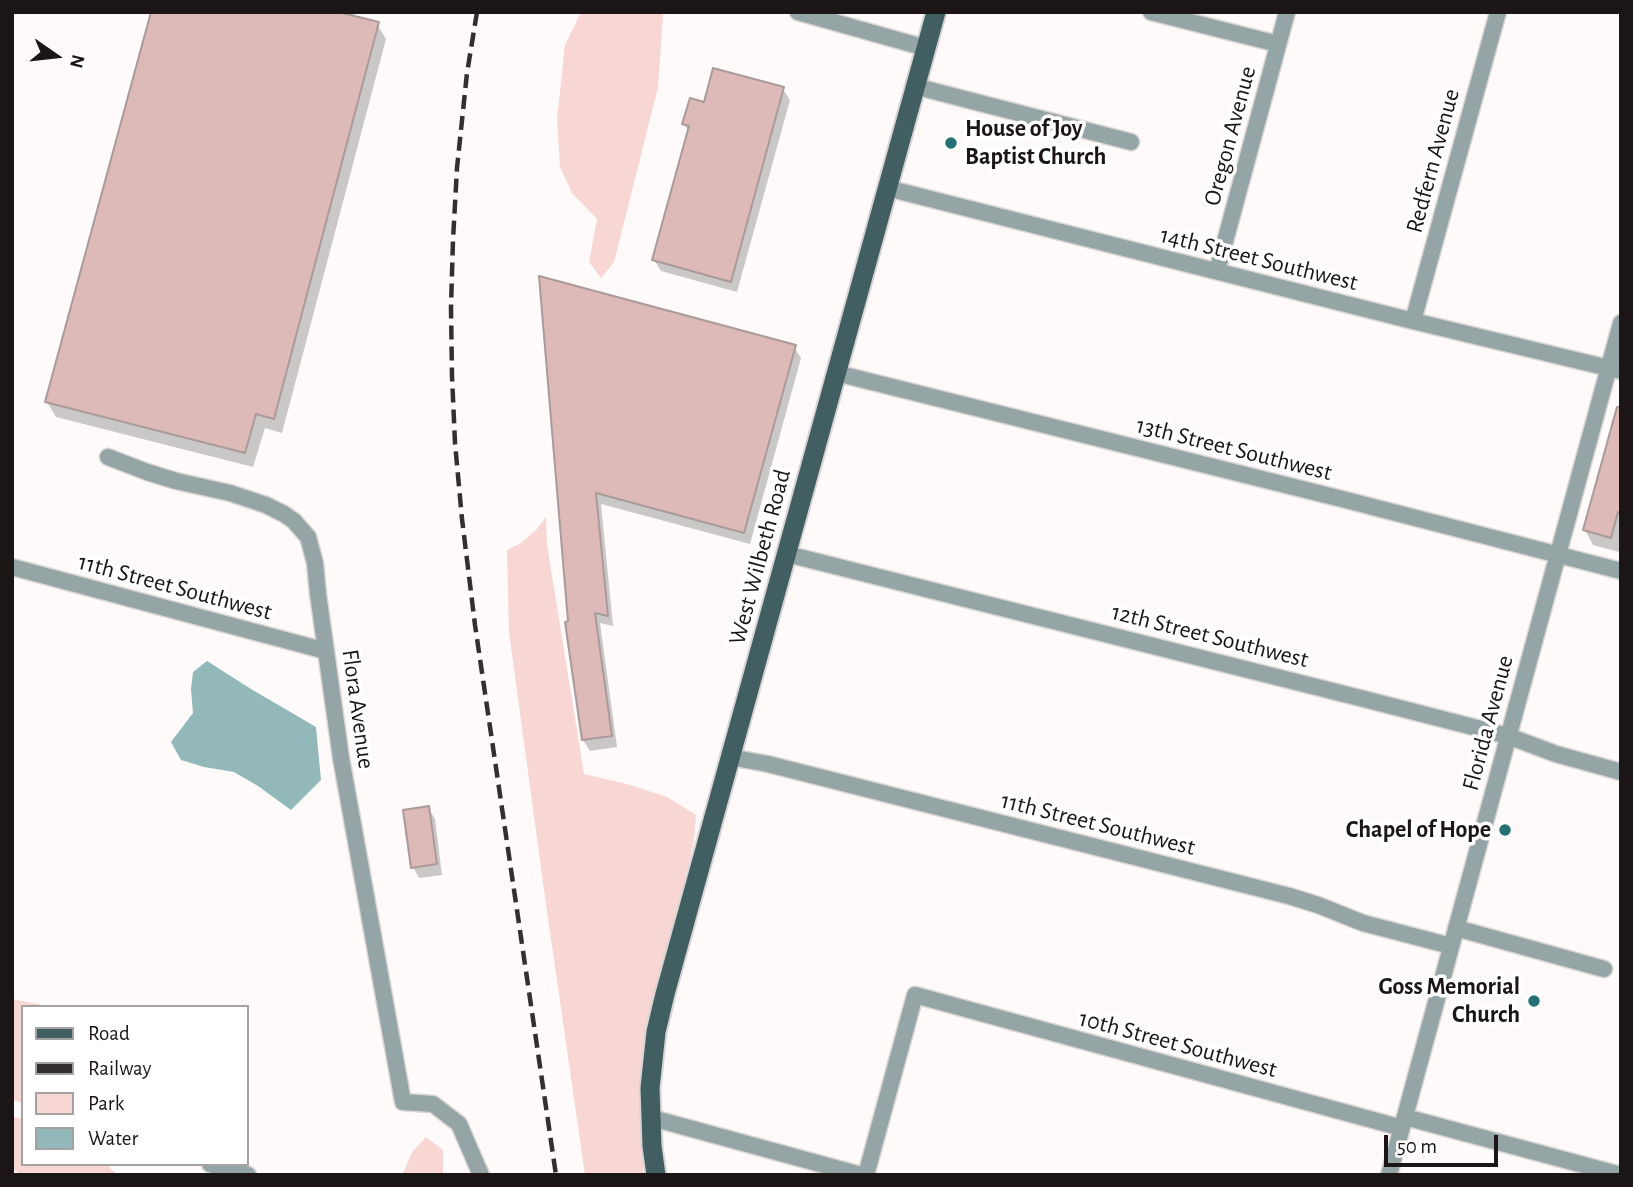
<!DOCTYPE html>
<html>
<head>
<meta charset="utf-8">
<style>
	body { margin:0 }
	#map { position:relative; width:1633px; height:1187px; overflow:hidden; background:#fdfaf9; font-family:"Alegreya Sans",sans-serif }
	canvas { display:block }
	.frame { position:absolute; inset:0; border:14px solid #1b1515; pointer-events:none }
	.legend { position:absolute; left:21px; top:1005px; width:228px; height:161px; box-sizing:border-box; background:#fff; border:2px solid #a4a1a1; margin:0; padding:9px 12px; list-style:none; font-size:21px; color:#1b1515 }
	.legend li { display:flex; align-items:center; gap:14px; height:35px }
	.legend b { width:35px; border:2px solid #a4a1a1 }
	.north { position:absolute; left:21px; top:21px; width:70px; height:70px; -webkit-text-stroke:5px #fff; paint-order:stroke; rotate:104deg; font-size:19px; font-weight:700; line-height:28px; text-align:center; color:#1b1515 }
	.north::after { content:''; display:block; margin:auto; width:24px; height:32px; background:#1b1515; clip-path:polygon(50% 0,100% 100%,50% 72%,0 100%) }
	.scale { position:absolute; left:1384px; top:1135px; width:114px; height:32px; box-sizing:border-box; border:4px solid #1b1515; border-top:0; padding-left:9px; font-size:21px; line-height:24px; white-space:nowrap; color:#1b1515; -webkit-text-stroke:5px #fff; paint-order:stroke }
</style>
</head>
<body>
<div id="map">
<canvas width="1633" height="1187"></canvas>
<div class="frame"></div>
<ul class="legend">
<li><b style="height:9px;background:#415f60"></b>Road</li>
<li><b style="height:9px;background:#342f2e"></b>Railway</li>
<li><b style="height:19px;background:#f8d6d4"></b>Park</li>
<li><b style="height:19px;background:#92b8b9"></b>Water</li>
</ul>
<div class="north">N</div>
<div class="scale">50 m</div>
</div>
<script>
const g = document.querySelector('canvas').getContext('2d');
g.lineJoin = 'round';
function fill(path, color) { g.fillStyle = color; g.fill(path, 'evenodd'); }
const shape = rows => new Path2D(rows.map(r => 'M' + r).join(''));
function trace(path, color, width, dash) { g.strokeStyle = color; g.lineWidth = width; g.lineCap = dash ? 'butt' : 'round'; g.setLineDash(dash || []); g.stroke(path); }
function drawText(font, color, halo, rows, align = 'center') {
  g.font = font + ' "Alegreya Sans",sans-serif'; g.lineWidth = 7; g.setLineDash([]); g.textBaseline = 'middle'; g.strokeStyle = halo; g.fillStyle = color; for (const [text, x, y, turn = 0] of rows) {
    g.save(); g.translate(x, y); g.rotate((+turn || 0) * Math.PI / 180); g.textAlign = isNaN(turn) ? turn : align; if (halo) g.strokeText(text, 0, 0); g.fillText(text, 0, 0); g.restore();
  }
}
fill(shape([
	[581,12,655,12,663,14,658,87,614,262,601,278,589,262,597,219,572,193,560,167,557,120,565,45],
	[546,517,547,545,584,774,627,784,667,797,696,815,694,841,657,1002,643,1107,643,1175,585,1175,544,890,509,632,507,550,521,543,536,530],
	[12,999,53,1007,23,1007,23,1103,12,1100],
	[12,1117,23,1119,23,1164,108,1164,110,1168,117,1175,20,1175,12,1167],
	[426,1137,443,1150,443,1175,402,1175,413,1151]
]), '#f8d6d4');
fill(shape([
	[207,661,251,689,316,727,321,780,291,810,258,786,234,772,204,767,181,760,171,742,193,713,191,689,193,672]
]), '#92b8b9');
fill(shape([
	[152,12,355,12,353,18,377,24,386,39,282,433,265,428,253,467,56,417,47,402],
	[783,89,790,100,737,292,661,271,654,260,689,132,684,124,705,104],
	[541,278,794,347,801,358,750,544,601,504,613,626,600,623,617,747,590,751,583,740,570,623],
	[1621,400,1621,545,1619,552,1593,545,1585,530],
	[428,808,435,819,442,875,419,878,413,867]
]), '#0003');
const building = shape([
	[151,12,338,12,379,22,274,419,256,414,245,453,45,402,151,12],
	[713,68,784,87,731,282,652,260,689,126,682,124,690,98,704,102,713,68],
	[539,276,796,345,744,533,596,493,608,616,595,613,612,736,582,740,565,622,568,621,539,276],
	[1617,407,1621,407,1621,513,1618,512,1611,538,1583,530,1617,407],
	[429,806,437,864,411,868,403,810,429,806]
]);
fill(building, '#ddbab8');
trace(building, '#aa9a99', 2);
const minor = shape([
	[798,12,926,48],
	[1151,12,1278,44],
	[914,86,1131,142],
	[887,188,1413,321,1621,371],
	[1217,271,1287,12],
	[1413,321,1498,12],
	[836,373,1346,500,1621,571],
	[108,457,147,472,176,481,230,493,266,505,284,514,294,521,308,537,315,563,318,594,341,758,403,1102,433,1104,459,1124,481,1175],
	[787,554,1372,701,1508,736,1556,754,1621,772],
	[12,567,326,651],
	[730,757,768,764,1289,896,1318,905,1363,923,1451,946],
	[1456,928,1604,969],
	[1405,1117,1621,1175],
	[652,1118,861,1175],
	[210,1164,248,1175],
	[866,1175,915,995,1402,1128],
	[1389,1175,1621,323]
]);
const major = shape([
	[656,1175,652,1146,650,1088,656,1032,665,994,936,12]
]);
trace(minor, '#d9d5d5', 19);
trace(major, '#d9d5d5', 23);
trace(minor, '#95a5a5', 16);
trace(major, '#415f60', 19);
trace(shape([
	[477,12,467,73,457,168,453,240,451,307,452,376,455,443,462,519,475,625,556,1175]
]), '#342f2e', 4.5, [14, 7]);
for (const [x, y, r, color] of [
	[951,143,7,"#247072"],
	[1505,830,7,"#247072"],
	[1534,1001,7,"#247072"]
]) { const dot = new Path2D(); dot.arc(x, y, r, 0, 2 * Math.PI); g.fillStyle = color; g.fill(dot); trace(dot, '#fff', 2.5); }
drawText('bold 24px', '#1b1515', '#fff', [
	["House of Joy",965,129,"left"],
	["Baptist Church",965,157,"left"],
	["Chapel of Hope",1491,830],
	["Goss Memorial",1520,987],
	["Church",1520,1015]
], 'right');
drawText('24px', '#1b1515', '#fff', [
	["Oregon Avenue",1230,136,-75],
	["Redfern Avenue",1433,161,-75],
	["14th Street Southwest",1259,259,14],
	["13th Street Southwest",1234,449,14],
	["West Wilbeth Road",760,557,-75],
	["11th Street Southwest",175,587,15],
	["12th Street Southwest",1210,636,14],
	["Flora Avenue",358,709,82],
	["Florida Avenue",1488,723,-75],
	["11th Street Southwest",1098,824,14],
	["10th Street Southwest",1178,1044,15]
]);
</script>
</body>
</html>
